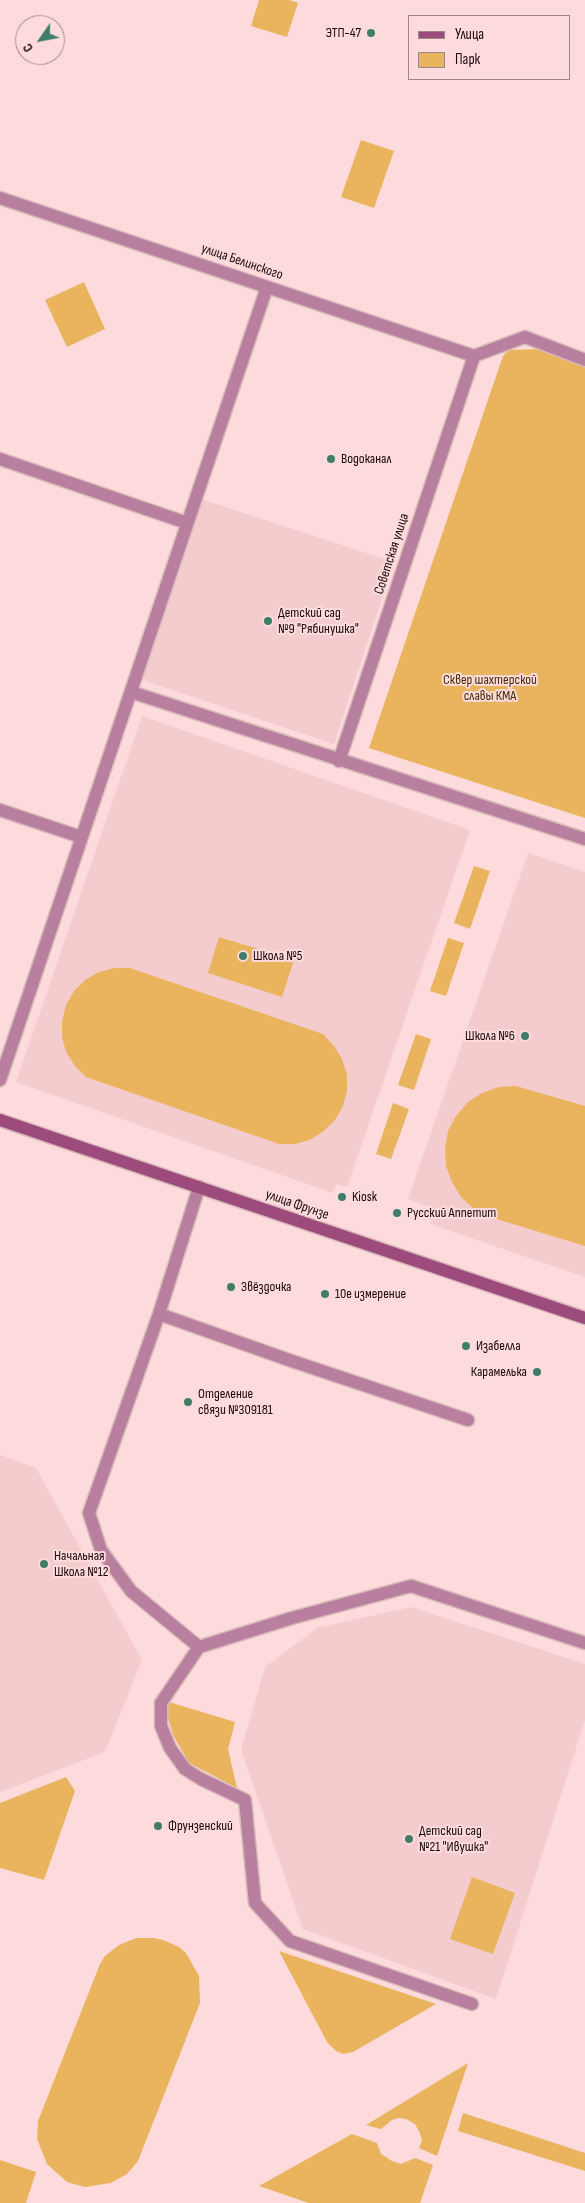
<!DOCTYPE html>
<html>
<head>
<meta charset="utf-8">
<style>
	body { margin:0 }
	#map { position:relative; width:585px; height:2203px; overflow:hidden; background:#fddadb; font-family:"Sofia Sans Condensed",sans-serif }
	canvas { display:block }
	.legend { position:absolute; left:408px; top:15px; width:162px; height:65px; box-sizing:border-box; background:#fddadb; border:1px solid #a18687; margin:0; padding:6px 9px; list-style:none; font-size:15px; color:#17090a }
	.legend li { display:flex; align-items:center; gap:10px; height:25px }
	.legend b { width:25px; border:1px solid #a18687 }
	.north { position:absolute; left:15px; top:15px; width:50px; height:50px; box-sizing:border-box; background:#fddadb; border:1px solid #a18687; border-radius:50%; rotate:237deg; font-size:14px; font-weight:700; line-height:20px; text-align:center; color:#17090a }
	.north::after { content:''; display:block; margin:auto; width:18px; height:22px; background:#3f7d69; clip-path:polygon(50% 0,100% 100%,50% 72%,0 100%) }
</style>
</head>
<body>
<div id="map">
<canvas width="585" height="2203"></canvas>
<ul class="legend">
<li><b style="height:6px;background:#9d4b7c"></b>Улица</li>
<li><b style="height:14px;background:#e9b45d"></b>Парк</li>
</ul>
<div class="north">С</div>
</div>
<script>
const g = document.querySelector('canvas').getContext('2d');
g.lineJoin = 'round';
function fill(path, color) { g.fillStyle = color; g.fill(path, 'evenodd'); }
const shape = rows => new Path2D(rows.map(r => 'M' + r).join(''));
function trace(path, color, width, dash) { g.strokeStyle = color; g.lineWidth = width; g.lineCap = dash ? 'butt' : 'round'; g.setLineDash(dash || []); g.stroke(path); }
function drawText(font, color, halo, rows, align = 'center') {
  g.font = font + ' "Sofia Sans Condensed",sans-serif'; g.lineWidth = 4; g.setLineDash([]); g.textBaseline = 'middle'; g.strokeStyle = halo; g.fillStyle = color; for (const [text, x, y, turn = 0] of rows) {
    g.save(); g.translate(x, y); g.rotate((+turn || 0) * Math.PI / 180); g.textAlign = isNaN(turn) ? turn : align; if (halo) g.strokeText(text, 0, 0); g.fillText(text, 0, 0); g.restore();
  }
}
fill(shape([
	[201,499,394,562,334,744,142,680],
	[142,716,470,830,347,1187,336,1184,333,1193,16,1082],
	[528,853,585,872,585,1277,430,1224,435,1209,408,1199],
	[0,1455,36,1468,142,1660,105,1752,0,1792],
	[411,1607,585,1664,585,1720,496,1999,303,1929,241,1750,265,1667,317,1628]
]), '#f5cccd');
fill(shape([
	[259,0,289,0,298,3,287,37,251,26],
	[361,140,394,151,374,208,341,197],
	[84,282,105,329,67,347,45,300],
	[539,349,585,365,585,818,369,748,503,356,509,350],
	[474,866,490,871,470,929,454,923],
	[219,937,294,960,282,997,208,973],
	[448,938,464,943,446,996,430,991],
	[114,968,130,968,323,1034,334,1046,342,1059,347,1075,347,1091,343,1106,335,1120,324,1131,310,1140,295,1144,279,1144,86,1077,75,1066,66,1052,62,1037,62,1021,66,1005,74,991,85,980,99,972],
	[416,1034,431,1039,414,1090,398,1085],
	[516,1086,585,1106,585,1246,490,1217,474,1209,461,1197,452,1182,446,1166,445,1148,448,1131,456,1116,468,1102,482,1093,499,1087],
	[393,1103,409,1109,391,1159,376,1154],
	[169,1702,235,1722,228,1749,237,1788,189,1763,173,1735,167,1714],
	[66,1777,75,1791,44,1880,0,1868,0,1803],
	[472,1877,515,1893,493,1954,450,1939],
	[136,1938,154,1938,163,1940,179,1947,186,1953,199,1976,200,2003,138,2161,127,2174,111,2183,85,2187,67,2182,47,2164,37,2139,38,2121,100,1964,105,1956,119,1945],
	[279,1951,436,2004,353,2052,343,2054,336,2051,327,2042],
	[468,2063,437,2156,419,2148,422,2141,420,2133,415,2124,406,2119,399,2118,392,2120,381,2129,366,2125],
	[463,2113,585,2153,585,2171,458,2131],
	[352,2134,377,2143,381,2154,392,2161,401,2164,415,2158,433,2165,420,2203,309,2203,259,2186],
	[0,2160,36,2172,26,2203,0,2203]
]), '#e9b45d');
const street = shape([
	[0,198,474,356],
	[474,356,525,337,585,360],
	[0,459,187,523],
	[131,692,585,839],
	[339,761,474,356],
	[0,810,81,837],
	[0,1080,267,287],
	[199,1187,159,1314,89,1513,101,1550,131,1591,199,1647,292,1618,411,1586,585,1643],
	[159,1314,289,1360,468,1420],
	[199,1647,161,1703,161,1726,170,1748,185,1769,201,1779,245,1800,255,1903,290,1941,472,2004]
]);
const secondary = shape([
	[0,1120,585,1318]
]);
trace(street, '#d8b9ba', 15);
trace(secondary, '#d8b9ba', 15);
trace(street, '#b87f9e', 12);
trace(secondary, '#9d4b7c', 12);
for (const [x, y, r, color] of [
	[371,33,5,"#3f7d69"],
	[331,459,5,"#3f7d69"],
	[268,621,5,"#3f7d69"],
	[243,956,5,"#3f7d69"],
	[525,1036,5,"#3f7d69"],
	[342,1197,5,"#3f7d69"],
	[397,1213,5,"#3f7d69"],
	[231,1287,5,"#3f7d69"],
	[325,1294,5,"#3f7d69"],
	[466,1346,5,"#3f7d69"],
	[537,1372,5,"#3f7d69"],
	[188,1402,5,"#3f7d69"],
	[44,1564,5,"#3f7d69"],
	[158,1826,5,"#3f7d69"],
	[409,1839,5,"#3f7d69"]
]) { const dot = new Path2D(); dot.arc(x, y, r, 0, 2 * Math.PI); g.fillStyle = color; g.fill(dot); trace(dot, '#fddadb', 2); }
drawText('14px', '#17090a', '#fddadb', [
	["ЭТП-47",361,33,"right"],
	["Водоканал",341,459],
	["Детский сад",278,613],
	["№9 \"Рябинушка\"",278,629],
	["Школа №5",253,956],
	["Школа №6",515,1036,"right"],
	["Kiosk",352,1197],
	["Русский Аппетит",407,1213],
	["Звёздочка",241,1287],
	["10е измерение",335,1294],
	["Изабелла",476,1346],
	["Карамелька",527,1372,"right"],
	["Отделение",198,1394],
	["связи №309181",198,1410],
	["Начальная",54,1556],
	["Школа №12",54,1572],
	["Фрунзенский",168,1826],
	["Детский сад",419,1831],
	["№21 \"Ивушка\"",419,1847]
], 'left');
drawText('14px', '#17090a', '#fddadb', [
	["улица Белинского",242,262,19],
	["Советская улица",392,554,-72],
	["улица Фрунзе",297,1205,19]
]);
drawText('14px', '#422d06', '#fddadb', [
	["Сквер шахтерской",490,680],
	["славы КМА",490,696]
]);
</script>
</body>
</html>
